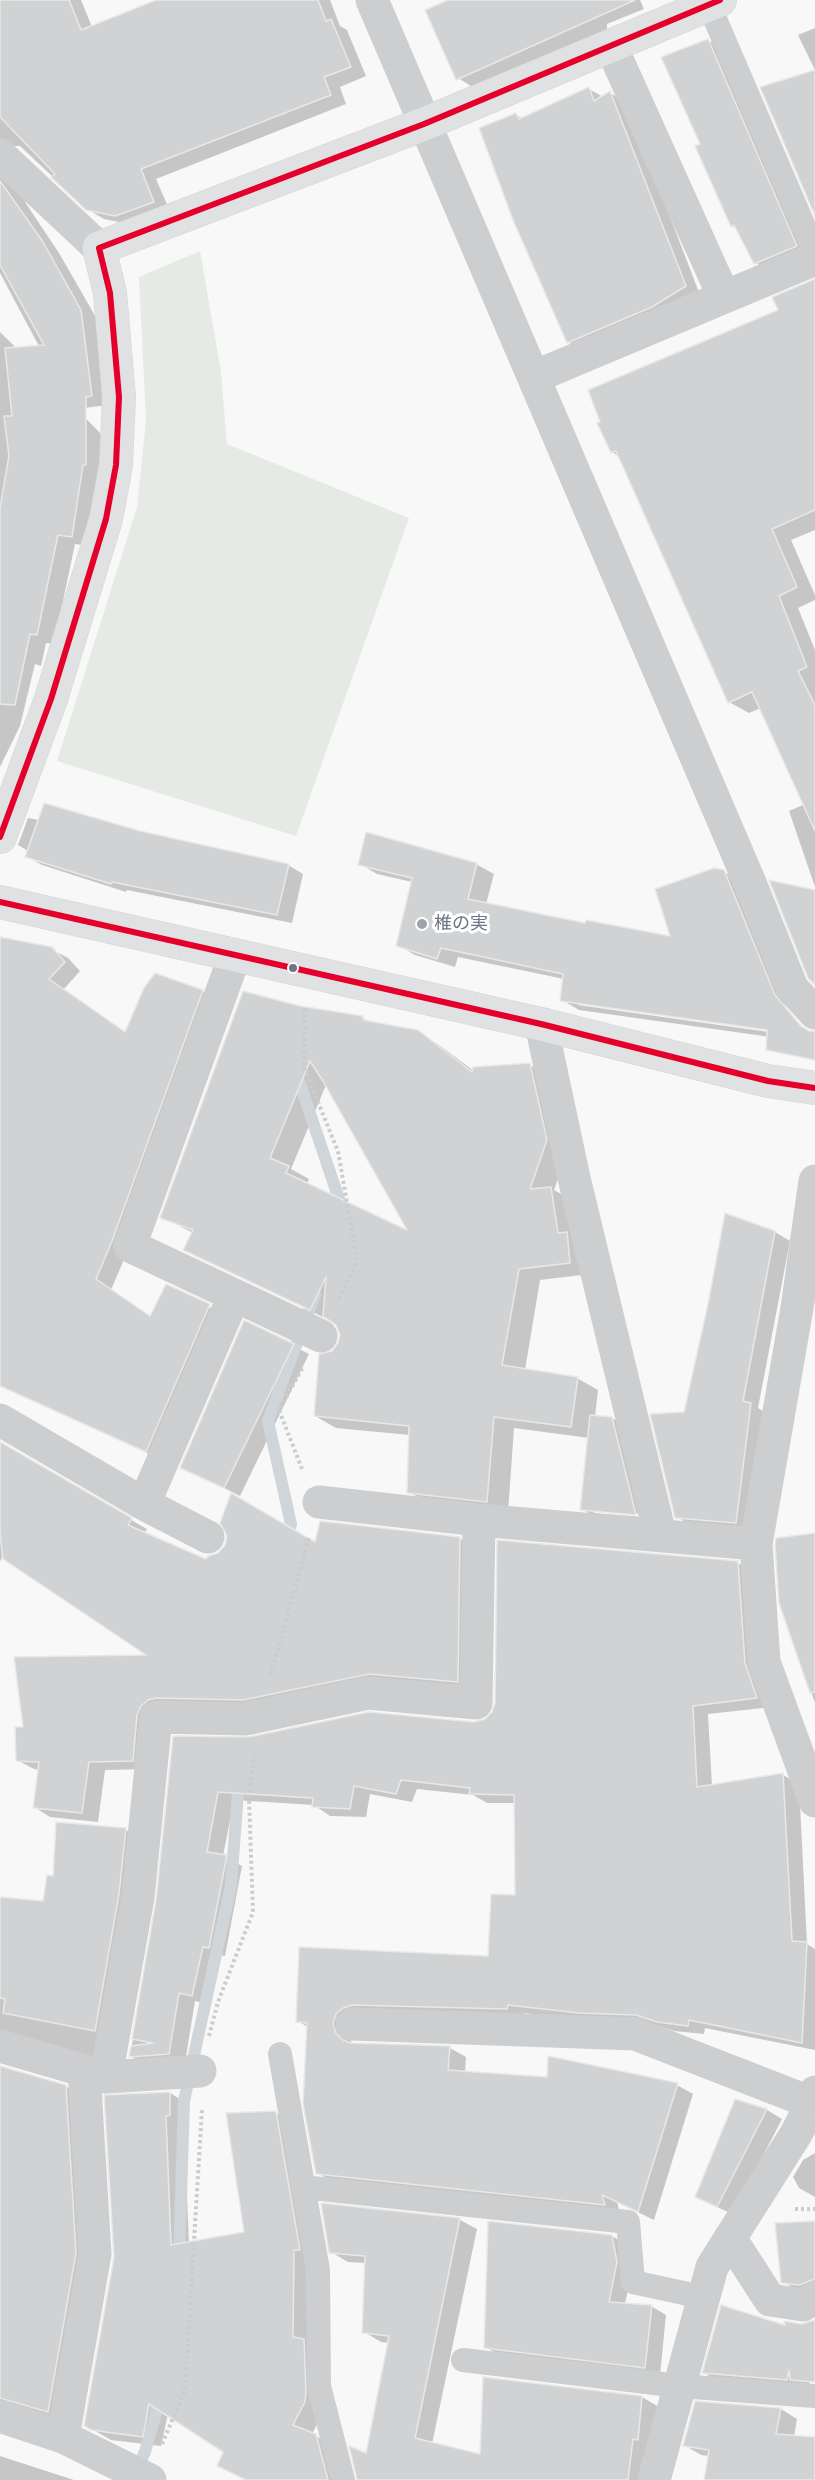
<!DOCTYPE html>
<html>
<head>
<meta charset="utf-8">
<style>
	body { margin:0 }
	canvas { display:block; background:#f8f8f8 }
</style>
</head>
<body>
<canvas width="815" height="2480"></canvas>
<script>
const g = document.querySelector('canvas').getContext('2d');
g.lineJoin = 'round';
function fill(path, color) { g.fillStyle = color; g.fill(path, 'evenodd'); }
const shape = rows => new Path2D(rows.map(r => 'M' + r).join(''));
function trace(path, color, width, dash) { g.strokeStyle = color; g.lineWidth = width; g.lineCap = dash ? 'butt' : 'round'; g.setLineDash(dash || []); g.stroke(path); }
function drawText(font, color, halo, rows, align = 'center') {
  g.font = font + ' Helvetica,"Noto Sans JP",sans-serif'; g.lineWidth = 6; g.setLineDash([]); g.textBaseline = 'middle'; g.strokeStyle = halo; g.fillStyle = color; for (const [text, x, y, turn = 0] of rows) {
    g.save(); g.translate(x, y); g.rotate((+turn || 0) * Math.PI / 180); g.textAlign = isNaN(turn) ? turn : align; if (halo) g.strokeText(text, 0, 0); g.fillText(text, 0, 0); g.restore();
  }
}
fill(shape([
	[200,251,221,372,227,444,409,518,296,836,57,761,137,507,146,420,139,277]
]), '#e6eae5');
fill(shape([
	[0,0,81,0,92,27,160,0,330,0,340,26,347,30,366,76,340,87,346,104,156,179,170,211,133,225,104,219,87,209,20,146,12,146,0,157],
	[452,0,640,0,644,9,607,24,607,34,479,91,458,78],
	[815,28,815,70,798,35],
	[708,40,723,49,809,249,771,272,756,263,738,229,732,226,702,144],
	[589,89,603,97,610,93,626,102,700,295,583,351,568,342,516,115,524,119],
	[0,174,28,202,25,202,59,253,98,321,108,405,84,408,68,400,102,435,102,474,88,546,75,544,54,644,46,643,41,666,35,664,20,726,0,767,0,332,66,397,0,273],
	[815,293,815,530,791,540,815,595,815,600,798,608,815,650,815,887,789,811,805,804,761,708,749,713,729,702,620,457,612,452,780,311],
	[28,818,288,865,303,874,292,923,127,890,126,892,42,865,26,856,28,851,18,845],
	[360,864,476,864,494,874,486,904,587,925,672,937,657,890,718,868,741,882,757,933,799,1041,579,1010,562,1000,564,979,458,957,455,967,415,955,398,945,412,882,377,874],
	[578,1002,791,1032,790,1035,578,1005],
	[0,938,51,949,68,958,80,971,64,989,127,1033,202,991,218,1000,128,1250,111,1290,152,1317,167,1286,225,1315,162,1460,0,1386],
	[300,1008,363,1018,372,1023,417,1032,439,1045,474,1071,530,1065,551,1077,567,1153,554,1190,572,1200,590,1274,540,1280,525,1370,577,1378,598,1390,595,1417,612,1418,626,1426,649,1522,595,1517,582,1509,589,1438,514,1428,508,1513,430,1504,409,1492,410,1435,336,1428,315,1416,333,1352,340,1344,341,1335,337,1324,185,1250,193,1233,162,1217],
	[326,1085,411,1233,307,1184,309,1179,291,1169],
	[594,1510,644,1514,643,1517,594,1513],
	[775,1232,790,1241,758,1408,766,1413,751,1531,692,1526,677,1517,685,1414],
	[245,1322,309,1354,240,1496,182,1467],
	[0,1445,147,1529,144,1534,207,1561,316,1544,459,1538,476,1548,473,1691,260,1709,174,1707,149,1769,105,1770,98,1822,50,1817,34,1807,39,1770,34,1769,17,1760,24,1728,150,1656,2,1557,0,1562],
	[815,1535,815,1703,780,1603],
	[738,1563,754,1572,772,1707,708,1714,712,1786,783,1775,799,1784,807,1944,815,1949,815,2050,705,2028,704,2034,674,2031,653,2024,596,2022,524,2013,523,2017,349,2034,352,2044,450,2048,466,2057,465,2073,677,2085,693,2094,654,2220,617,2202,620,2213,333,2182,317,2173,309,2028,298,2021,490,1957,517,1897,516,1803,487,1803,473,1795,417,1789,412,1802,370,1794,366,1817,330,1816,314,1805,234,1800,223,1856,242,1866,225,1956,219,1955,208,2004,195,2001,185,2063,146,2065,130,2056,158,1900,174,1738,249,1739,485,1721],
	[126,1830,141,1839,106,2061,0,2045,0,1898,44,1902,54,1878],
	[0,2066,65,2086,81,2095,91,2262,64,2420,0,2400],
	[170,2093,188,2104,188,2125,184,2125,189,2244,246,2233,275,2113,294,2124,323,2413,312,2434,335,2446,343,2480,245,2480,219,2466,225,2451,168,2414,161,2446,111,2440,86,2426],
	[736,2101,767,2110,782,2119,733,2214,712,2205],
	[815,2153,815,2197,799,2188,793,2177,803,2160],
	[323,2205,460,2220,477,2229,432,2444,482,2456,484,2378,642,2397,659,2407,646,2480,364,2480,389,2343,381,2342,364,2332,366,2263,348,2262,331,2252],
	[815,2225,815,2296,804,2294,783,2282],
	[612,2236,627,2245,632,2271,625,2304,651,2306,666,2315,660,2375,501,2356,485,2347],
	[815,2321,815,2375,811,2375,808,2391,725,2385,704,2373,786,2327],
	[781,2409,797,2419,794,2437,815,2439,815,2480,705,2480,709,2456,701,2455,684,2445],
	[0,2456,74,2480,0,2480]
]), '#0003');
trace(shape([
	[295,1069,341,1205,339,1212],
	[287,1541,291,1524,268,1421,315,1294],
	[179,2259,184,2101,231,1886,239,1778],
	[135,2472,145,2452,161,2395]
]), '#d0d5d9', 12);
const building = shape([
	[0,0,69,0,81,30,156,0,318,0,326,21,331,19,351,67,324,77,331,95,141,169,154,202,115,216,86,210,51,177,55,174,0,117,0,0],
	[448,0,635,0,456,80,425,10,448,0],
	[708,39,797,246,754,264,734,225,731,227,695,146,700,144,661,57,708,39],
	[815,70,815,216,760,87,815,70],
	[589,87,594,101,610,91,686,286,652,307,567,343,513,220,479,128,516,113,519,119,589,87],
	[0,181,43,242,81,310,92,396,86,397,86,465,83,465,72,537,58,535,37,635,30,634,15,705,0,704,0,508,9,456,4,416,12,416,5,348,44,345,0,265,0,181],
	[815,279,815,510,772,529,797,587,779,596,807,667,798,671,815,705,815,831,752,692,728,703,616,451,611,453,597,423,600,422,588,390,778,310,772,297,815,279],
	[44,803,140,831,289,864,277,915,112,882,111,884,25,857,44,803],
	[366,832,477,863,468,899,585,923,586,920,670,936,655,889,714,868,724,870,775,995,801,1026,809,1031,815,1031,815,1060,766,1050,767,1030,560,1001,563,974,441,948,437,959,396,946,412,878,358,865,366,832],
	[769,880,815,890,815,985,808,978,769,880],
	[0,937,52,947,65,962,49,979,125,1032,144,988,155,973,203,990,112,1241,96,1279,150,1316,166,1284,210,1304,146,1452,0,1386,0,937],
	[243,991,300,1006,363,1016,363,1020,418,1030,472,1072,473,1067,530,1063,547,1140,530,1189,551,1187,558,1233,567,1232,570,1263,519,1269,502,1365,578,1377,571,1427,494,1417,487,1502,407,1493,409,1426,314,1416,319,1354,332,1351,338,1343,340,1335,336,1325,323,1316,326,1277,310,1310,183,1250,193,1230,160,1218,243,991],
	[310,1061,323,1081,407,1230,286,1173,289,1166,270,1158,310,1061],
	[725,1213,775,1231,743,1401,751,1403,736,1523,675,1518,650,1414,684,1412,708,1304,725,1213],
	[244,1320,294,1344,224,1488,180,1468,244,1320],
	[590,1415,612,1417,636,1515,580,1510,590,1415],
	[0,1442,132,1518,128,1525,206,1559,208,1556,218,1553,225,1545,227,1536,220,1523,231,1493,315,1542,320,1521,460,1537,458,1682,369,1674,243,1700,156,1698,148,1700,141,1706,137,1715,133,1761,89,1762,82,1813,33,1808,39,1762,16,1761,15,1727,23,1727,14,1657,146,1655,3,1559,0,1534,0,1442],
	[815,1533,815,1692,810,1693,779,1603,775,1545,776,1538,815,1533],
	[497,1540,738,1561,745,1663,757,1698,693,1706,697,1787,783,1773,792,1941,807,1942,802,2043,689,2020,688,2026,657,2022,636,2015,579,2013,508,2005,507,2009,352,2005,343,2008,336,2014,333,2024,336,2033,343,2040,351,2043,450,2046,448,2070,547,2077,548,2056,678,2083,638,2212,602,2195,605,2205,316,2174,303,2104,307,2023,296,2022,299,1947,488,1956,491,1894,515,1895,514,1795,469,1794,470,1788,401,1780,396,1794,354,1786,350,1809,312,1807,313,1798,218,1792,207,1852,227,1855,209,1948,203,1947,192,1996,179,1993,169,2054,129,2057,131,2046,153,2043,132,2039,156,1900,173,1736,249,1737,369,1712,474,1722,485,1719,492,1712,495,1703,497,1540],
	[56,1822,126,1828,119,1894,95,2031,3,2013,5,1999,0,1998,0,1897,43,1901,47,1875,53,1876,56,1822],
	[0,2066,66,2085,76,2253,48,2412,0,2398,0,2066],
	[170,2092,170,2115,166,2116,171,2245,244,2232,226,2113,276,2111,300,2250,294,2250,293,2337,304,2339,306,2391,305,2402,293,2425,316,2434,328,2480,246,2480,217,2466,223,2452,149,2404,143,2437,91,2430,84,2426,114,2257,104,2095,170,2092],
	[735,2099,767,2109,717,2207,695,2197,735,2099],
	[321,2203,460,2218,415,2438,480,2454,483,2377,642,2396,638,2440,633,2439,628,2480,357,2480,349,2446,366,2453,389,2336,362,2333,365,2256,329,2253,321,2203],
	[488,2221,612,2235,617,2262,609,2302,652,2305,645,2368,484,2348,488,2221],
	[815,2221,815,2279,799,2285,781,2283,775,2223,815,2221],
	[721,2305,785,2325,784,2321,801,2324,815,2320,815,2382,790,2380,789,2370,787,2380,702,2373,721,2305],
	[695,2401,781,2408,776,2434,815,2437,815,2480,704,2480,709,2450,683,2446,695,2401]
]);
fill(building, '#d0d2d3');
trace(building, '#e8e8e8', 1.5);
const secondary = shape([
	[0,837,51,699,106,519,116,465,119,397,110,293,99,248,424,124,720,0],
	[0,902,541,1024,768,1081,815,1088]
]);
trace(secondary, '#d5d6d7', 34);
trace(shape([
	[305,1008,304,1068,338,1151,357,1261,337,1302],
	[302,1469,279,1410,303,1367],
	[271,1674,309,1537],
	[209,2036,218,2002,253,1912,249,1797,254,1755],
	[795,2209,815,2209],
	[162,2444,185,2390,202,2109]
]), '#cbcccd', 4, [3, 3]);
trace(shape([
	[709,5,815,252],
	[280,2054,318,2270,319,2386,343,2480],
	[303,2187,628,2222,633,2282,702,2297],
	[463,2360,679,2386,815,2396]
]), '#cdcecf', 24);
trace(shape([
	[372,0,750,883,792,988,815,1013],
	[611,46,724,297],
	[0,155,99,248],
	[534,377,815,259],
	[235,955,130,1246,321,1336],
	[541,1024,574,1178,660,1534],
	[815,1181,797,1308,756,1544,764,1662,815,1801],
	[0,1420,144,1504,208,1537],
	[319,1502,479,1520,756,1544],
	[144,1504,234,1296],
	[352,2024,635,2034,812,2103],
	[0,2046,106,2077,200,2071],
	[106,2077,138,1897,156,1717,245,1719,368,1693,476,1703,479,1520],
	[730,2238,770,2300,803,2305,815,2298],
	[0,2416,63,2437,150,2480],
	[63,2437,95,2254,84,2071],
	[654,2480,712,2267,796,2134,812,2103,815,2092]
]), '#cdcecf', 33);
trace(secondary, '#e0e1e2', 33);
trace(shape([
	[0,837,51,699,106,519,116,465,119,397,110,293,99,248,424,124,720,0],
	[0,902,541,1024,768,1081,815,1088]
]), '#e4002b', 6);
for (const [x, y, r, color] of [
	[422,924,6,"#9ca3ae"],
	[293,968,5,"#6a7586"]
]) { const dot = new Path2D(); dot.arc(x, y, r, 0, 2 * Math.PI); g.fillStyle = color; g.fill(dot); trace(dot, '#fff', 2); }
drawText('18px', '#6a7586', '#fff', [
	["椎の実",434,924]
], 'left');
</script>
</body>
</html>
